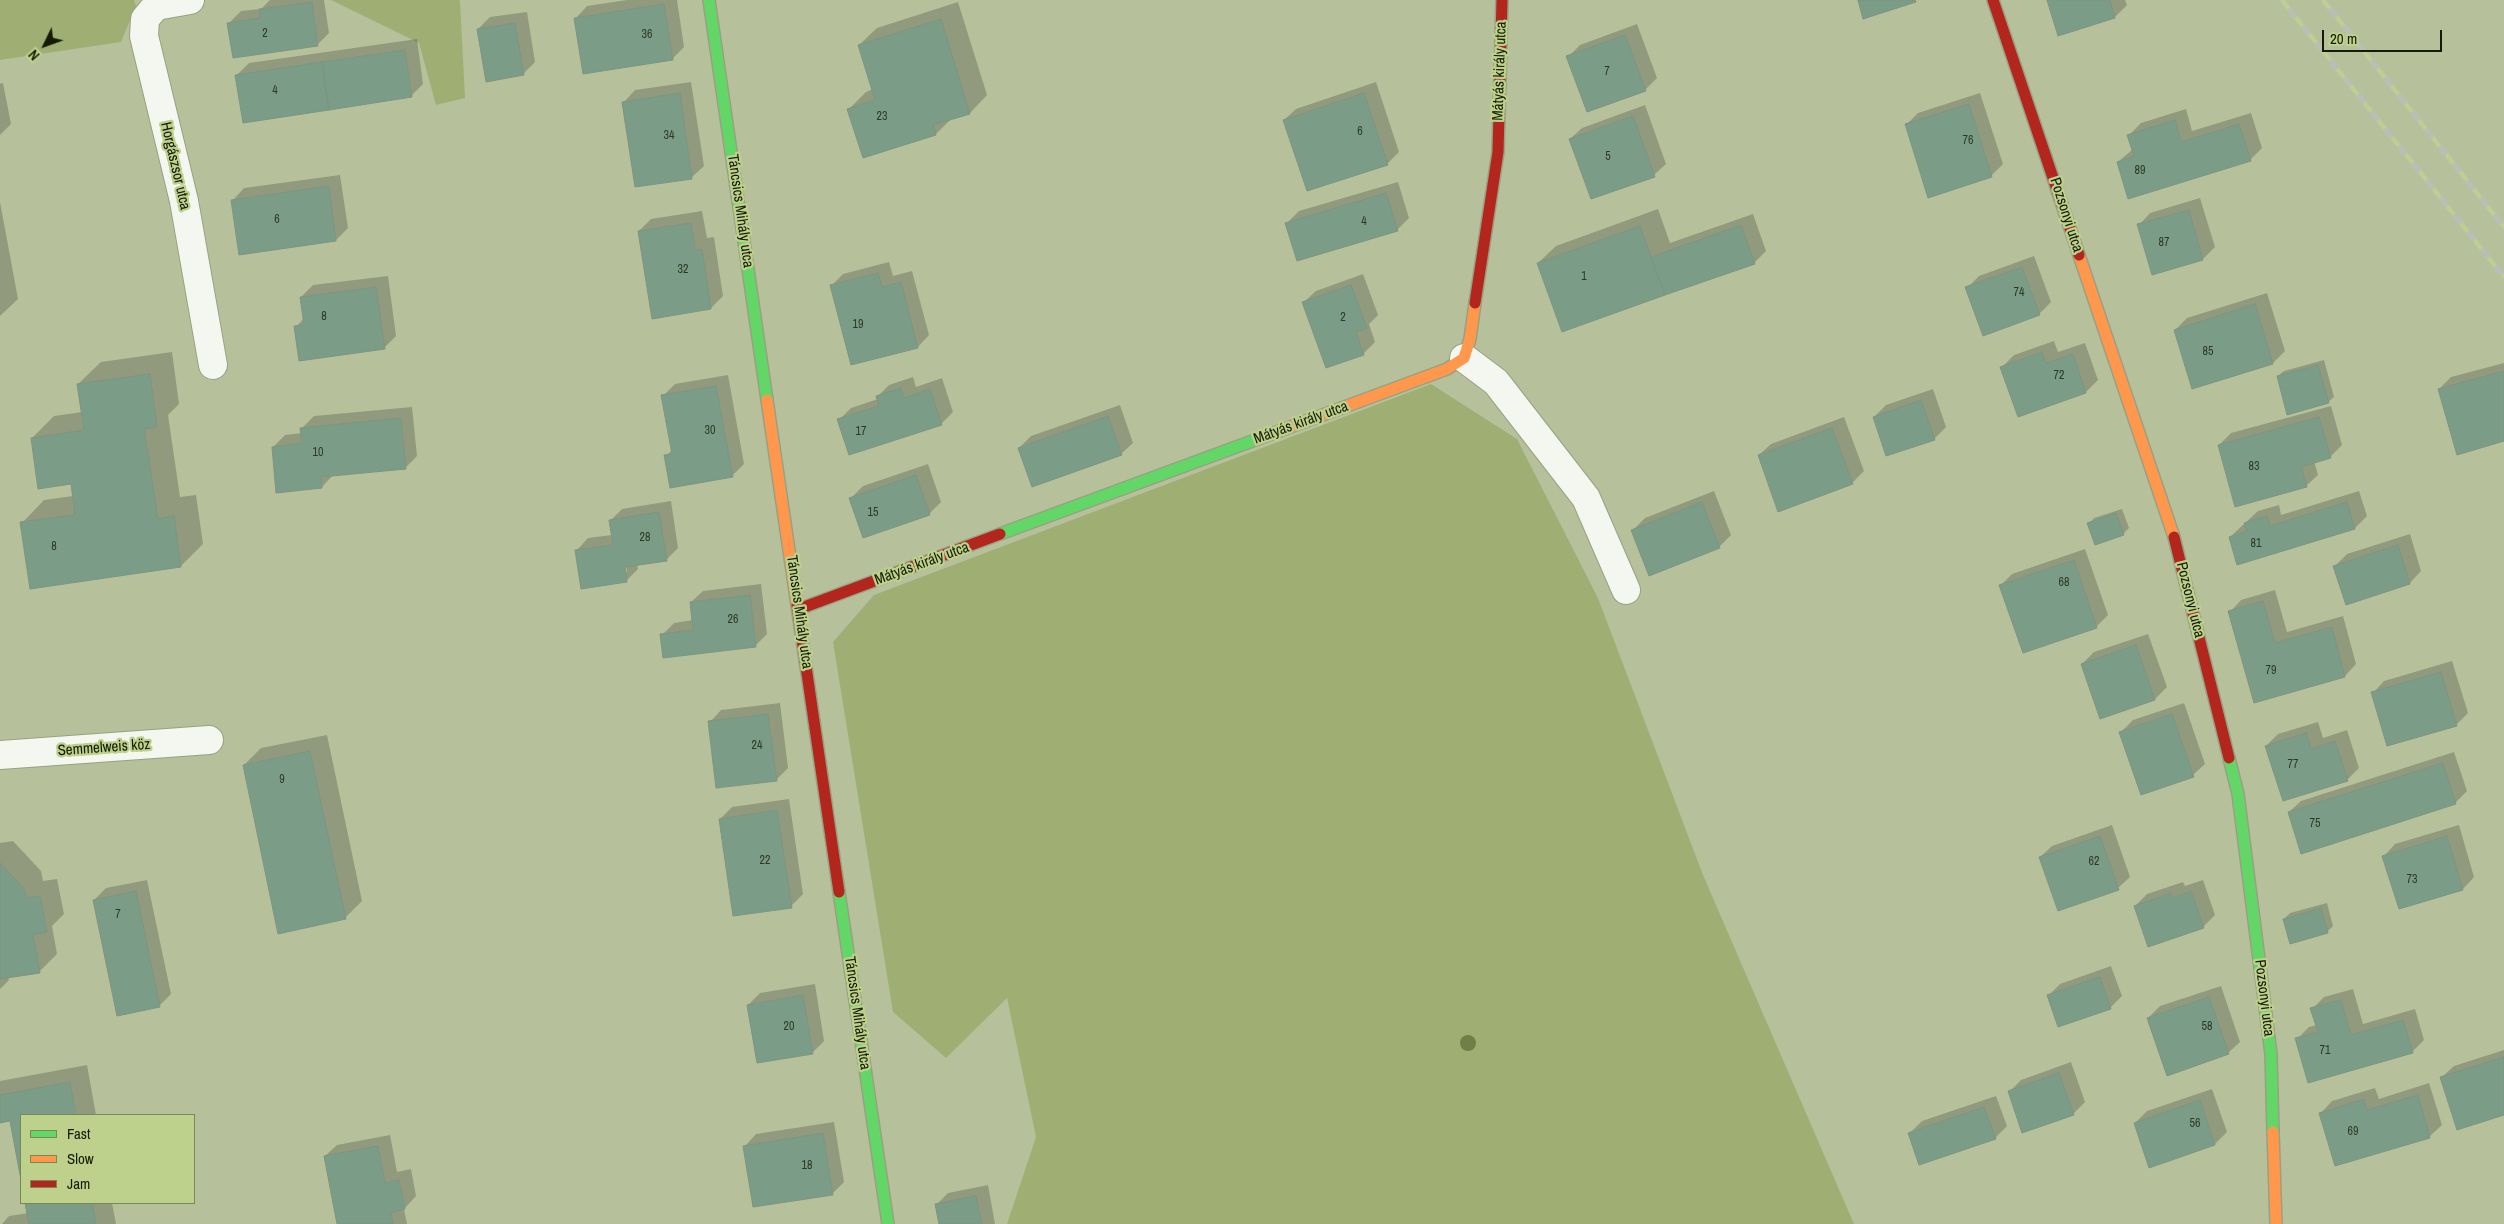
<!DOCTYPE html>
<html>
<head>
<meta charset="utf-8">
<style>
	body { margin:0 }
	#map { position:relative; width:2504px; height:1224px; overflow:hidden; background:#b6c19b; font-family:"Archivo Narrow",sans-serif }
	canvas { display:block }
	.legend { position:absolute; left:20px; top:1114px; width:175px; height:90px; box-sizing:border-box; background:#bdd08c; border:1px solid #7a8855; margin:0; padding:6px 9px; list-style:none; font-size:15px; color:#151b02 }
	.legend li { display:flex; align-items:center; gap:10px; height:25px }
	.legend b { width:25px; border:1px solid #7a8855 }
	.north { position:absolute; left:20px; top:20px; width:50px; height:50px; -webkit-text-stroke:4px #bdd08c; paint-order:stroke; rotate:228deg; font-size:14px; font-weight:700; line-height:20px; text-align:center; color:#151b02 }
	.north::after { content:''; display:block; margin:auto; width:18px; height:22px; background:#151b02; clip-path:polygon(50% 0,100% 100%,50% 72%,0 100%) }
	.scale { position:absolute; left:2322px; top:30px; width:120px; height:22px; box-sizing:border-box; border:2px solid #151b02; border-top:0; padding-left:6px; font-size:15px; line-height:18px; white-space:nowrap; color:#151b02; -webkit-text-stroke:4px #bdd08c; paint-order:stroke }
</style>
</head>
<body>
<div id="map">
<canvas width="2504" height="1224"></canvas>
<ul class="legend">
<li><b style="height:6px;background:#63d668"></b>Fast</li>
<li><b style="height:6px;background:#ff974d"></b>Slow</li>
<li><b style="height:6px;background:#b3261e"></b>Jam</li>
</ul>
<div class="north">N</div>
<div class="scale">20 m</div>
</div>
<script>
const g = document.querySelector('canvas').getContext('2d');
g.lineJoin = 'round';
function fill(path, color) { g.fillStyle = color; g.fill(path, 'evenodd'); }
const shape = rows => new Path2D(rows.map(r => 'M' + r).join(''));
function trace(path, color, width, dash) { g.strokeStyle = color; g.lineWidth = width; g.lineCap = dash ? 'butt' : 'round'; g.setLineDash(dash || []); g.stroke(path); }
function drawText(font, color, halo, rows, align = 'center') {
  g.font = font + ' "Archivo Narrow",sans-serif'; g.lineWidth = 4.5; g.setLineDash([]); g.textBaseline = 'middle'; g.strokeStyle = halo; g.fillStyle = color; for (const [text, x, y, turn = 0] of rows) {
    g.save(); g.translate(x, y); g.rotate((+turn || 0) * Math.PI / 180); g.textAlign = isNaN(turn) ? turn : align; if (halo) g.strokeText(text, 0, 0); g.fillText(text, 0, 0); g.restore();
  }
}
fill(shape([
	[0,0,134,0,136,6,121,42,0,60],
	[331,0,460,0,465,98,436,105,419,43],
	[1431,384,1517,439,1598,598,1703,875,1854,1224,1007,1224,1036,1137,1007,998,946,1058,893,1012,833,642,874,595]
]), '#9faf73');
fill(shape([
	[270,0,324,0,329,33,317,45,229,23,241,11,261,9],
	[627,0,677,0,684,47,672,59,576,18,587,6],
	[2048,0,2125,0,2127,5,2115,17,2059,34],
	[958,2,987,95,970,113,951,119,936,134,863,156,849,109,866,92,873,89,859,45,877,28],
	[527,12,535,62,523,74,478,29,490,17],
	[1637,24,1657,78,1645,90,1568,57,1580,45],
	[417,39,423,84,411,96,237,75,249,63],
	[691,82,704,166,692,177,624,102,635,90],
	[1376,82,1399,152,1387,164,1284,120,1296,109],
	[3,83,11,124,0,135,0,84],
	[1980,93,2003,164,1991,176,1906,125,1918,113],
	[1645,105,1666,164,1654,175,1570,139,1582,128],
	[2186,109,2192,131,2251,113,2262,148,2250,160,2118,162,2133,149,2129,135,2141,123],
	[340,175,348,228,336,240,233,200,244,188],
	[1398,182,1409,218,1397,230,1287,223,1299,211],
	[2200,198,2215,247,2203,259,2153,273,2139,225,2150,213],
	[0,202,18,299,0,316],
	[1658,209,1670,243,1753,214,1766,251,1754,263,1538,263,1556,246],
	[702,211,707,238,714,237,723,296,711,308,639,231,651,219],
	[2034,256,2051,302,2039,314,1967,288,1979,276],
	[889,262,893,276,912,271,929,335,918,347,831,286,843,274],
	[1363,274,1378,315,1369,324,1375,342,1363,354,1304,302,1316,291],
	[388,276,396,336,384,348,296,327,304,318,301,297,313,285],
	[2267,293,2285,351,2273,363,2193,388,2175,330,2187,318],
	[2054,341,2058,352,2085,343,2098,380,2086,392,2019,415,2002,367,2014,355],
	[172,352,179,404,168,415,180,497,196,495,203,544,181,566,22,523,44,500,73,496,72,483,32,438,54,416,82,412,78,384,101,362],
	[2324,360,2334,397,2328,402,2278,376,2284,371],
	[2504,363,2504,440,2439,389,2451,377],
	[728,375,744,464,732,476,666,456,672,450,663,396,675,384],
	[913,377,916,387,942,378,953,412,941,424,839,420,851,408,878,399,877,397,889,385],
	[1933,389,1946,427,1934,439,1874,417,1886,405],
	[1120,405,1133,443,1121,454,1019,448,1031,436],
	[2331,406,2342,445,2330,457,2314,461,2318,475,2306,486,2219,445,2231,433],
	[412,407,417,456,405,468,334,474,322,487,273,447,285,435,302,433,302,428,314,416],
	[1844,417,1864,471,1852,483,1759,455,1771,444],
	[928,464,941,502,929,514,851,498,863,486],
	[1714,491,1731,535,1719,547,1633,530,1645,518],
	[2359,491,2367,516,2355,528,2230,537,2258,511,2279,505,2281,515],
	[671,501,678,548,666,560,637,564,638,569,626,581,577,550,588,538,612,535,610,521,622,509],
	[625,561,627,572,624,572],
	[2122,509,2129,528,2123,534,2089,524,2094,518],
	[2410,534,2421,571,2410,583,2335,566,2347,554],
	[2085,549,2108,615,2096,627,2000,586,2012,574],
	[761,584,767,634,755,646,662,635,674,623,693,620,691,602,703,591],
	[2275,590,2287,632,2343,616,2356,664,2345,676,2255,701,2230,612,2241,600],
	[2148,634,2167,687,2155,699,2101,718,2082,664,2094,652],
	[2452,661,2468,713,2456,725,2373,693,2384,681],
	[780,703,788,768,776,780,710,722,721,710],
	[2184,703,2205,764,2193,775,2121,732,2133,720],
	[2318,722,2323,738,2347,730,2359,768,2347,780,2266,746,2278,734],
	[327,735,362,901,345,918,244,765,261,748],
	[2454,752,2467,791,2455,803,2289,812,2301,801],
	[789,799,803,894,791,906,720,819,732,807],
	[2112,825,2130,877,2118,888,2040,857,2052,846],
	[2459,825,2474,877,2463,889,2384,856,2395,844],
	[13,841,41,871,43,881,57,879,64,914,52,926,57,954,40,971,8,977,9,980,0,989,0,843],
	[147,880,171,994,159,1006,94,900,106,888],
	[2203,880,2215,915,2203,927,2135,906,2147,894,2183,882,2185,886],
	[2327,903,2333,926,2327,932,2284,919,2290,913],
	[2111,966,2122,996,2110,1008,2048,996,2060,984],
	[815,984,824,1041,812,1053,748,1005,760,993],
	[2221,986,2240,1042,2228,1053,2148,1018,2160,1006],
	[2353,989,2363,1024,2415,1009,2424,1040,2412,1052,2297,1039,2309,1027,2317,1025,2312,1009,2324,997],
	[2504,1050,2504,1114,2442,1077,2454,1066],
	[2071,1062,2085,1102,2073,1114,2009,1092,2021,1080],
	[87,1065,96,1115,21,1115,21,1173,11,1119,0,1121,0,1081],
	[2429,1083,2442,1125,2430,1136,2335,1164,2321,1113,2332,1101,2375,1088,2379,1099],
	[2212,1089,2227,1132,2215,1144,2150,1166,2135,1123,2147,1111],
	[1996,1096,2007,1126,1995,1138,1910,1133,1922,1121],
	[834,1122,844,1182,832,1194,745,1146,756,1134],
	[390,1135,397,1172,411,1169,416,1196,404,1209,407,1224,338,1224,325,1156,337,1145],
	[988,1185,995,1224,940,1224,936,1205,948,1193],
	[27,1203,112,1203,116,1224,2,1224,9,1216,29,1213]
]), '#0003');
const building = shape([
	[1858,0,1915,0,1916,2,1863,19,1858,0],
	[2047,0,2110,0,2115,18,2058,36,2047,0],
	[312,2,318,46,233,58,227,23,260,18,259,9,312,2],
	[664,4,673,60,583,74,574,18,664,4],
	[941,19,970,114,933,125,936,135,863,158,847,109,875,100,858,45,941,19],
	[515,23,524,75,486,82,477,29,515,23],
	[1625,35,1646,91,1587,112,1566,56,1625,35],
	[405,50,412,97,329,110,322,62,405,50],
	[322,62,329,110,243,123,235,75,322,62],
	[680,93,692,179,635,187,622,102,680,93],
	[1364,93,1388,165,1307,191,1283,120,1364,93],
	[1969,104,1992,177,1928,198,1905,124,1969,104],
	[1633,116,1655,177,1591,199,1569,139,1633,116],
	[2175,120,2181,142,2239,124,2251,161,2128,199,2117,162,2134,156,2127,135,2175,120],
	[329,186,336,241,239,255,231,200,329,186],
	[1386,193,1398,231,1297,261,1285,223,1386,193],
	[2189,210,2203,260,2152,275,2137,224,2189,210],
	[691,223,695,250,702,249,711,309,652,319,638,231,691,223],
	[1741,225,1755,264,1665,295,1651,257,1741,225],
	[1640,226,1665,295,1562,332,1537,263,1640,226],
	[2022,267,2040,315,1983,336,1965,287,2022,267],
	[878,273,882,287,901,282,918,348,851,365,830,285,878,273],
	[1351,285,1367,328,1356,332,1364,355,1326,368,1302,302,1351,285],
	[376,287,385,349,299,361,294,326,304,325,300,297,376,287],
	[2255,304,2273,364,2192,389,2174,330,2255,304],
	[2042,352,2046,363,2073,354,2086,393,2018,417,2000,367,2042,352],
	[2318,365,2329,403,2287,415,2277,376,2318,365],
	[2504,371,2504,441,2457,455,2438,389,2504,371],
	[150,374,157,427,144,429,158,519,174,516,181,567,30,589,20,522,75,515,71,484,38,489,31,438,84,430,77,384,150,374],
	[716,386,733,477,670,488,664,455,672,454,661,395,716,386],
	[901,388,904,398,930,389,942,425,849,455,837,419,879,406,876,396,901,388],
	[1921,400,1935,440,1886,456,1873,417,1921,400],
	[1108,416,1122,455,1032,487,1018,448,1108,416],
	[2319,417,2331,458,2301,467,2307,487,2235,507,2218,445,2319,417],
	[401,418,406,469,321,477,322,488,276,493,272,447,302,443,300,428,401,418],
	[1832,428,1853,484,1778,512,1758,455,1832,428],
	[916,475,930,515,863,538,849,498,916,475],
	[1702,502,1720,548,1649,576,1631,530,1702,502],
	[2347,502,2355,529,2237,565,2229,537,2247,531,2244,523,2267,516,2270,526,2347,502],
	[659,512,667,561,625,567,627,582,581,589,575,550,613,545,609,520,659,512],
	[2116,513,2124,535,2095,545,2087,523,2116,513],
	[2398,545,2410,584,2346,605,2333,566,2398,545],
	[2074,560,2097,628,2023,653,1999,585,2074,560],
	[750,595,756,647,663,658,660,634,693,630,690,602,750,595],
	[2263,601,2275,643,2332,627,2345,677,2254,703,2228,611,2263,601],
	[2136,645,2155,700,2100,719,2081,664,2136,645],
	[2441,672,2457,726,2387,746,2371,692,2441,672],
	[768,714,777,781,716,788,708,721,768,714],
	[2172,714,2194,777,2141,795,2119,732,2172,714],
	[2306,733,2311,749,2335,741,2348,781,2283,801,2265,746,2306,733],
	[310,751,346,919,278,934,243,765,310,751],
	[2443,763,2456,804,2301,854,2288,812,2443,763],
	[777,810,792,908,733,916,719,819,777,810],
	[2100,836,2119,890,2058,911,2039,857,2100,836],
	[2447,836,2463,890,2399,909,2382,856,2447,836],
	[0,863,24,889,26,898,40,896,47,932,33,935,40,973,0,979,0,863],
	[136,891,160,1007,117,1016,93,900,136,891],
	[2191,891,2204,928,2148,947,2134,906,2171,893,2173,898,2191,891],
	[2321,908,2328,933,2290,944,2283,919,2321,908],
	[2100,977,2111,1009,2058,1027,2047,995,2100,977],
	[803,995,813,1054,757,1063,747,1005,803,995],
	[2209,997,2229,1054,2167,1076,2147,1018,2209,997],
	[2341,1000,2351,1035,2403,1020,2413,1053,2308,1083,2295,1038,2318,1032,2310,1008,2341,1000],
	[2504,1057,2504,1115,2457,1130,2440,1077,2504,1057],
	[2059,1073,2074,1115,2022,1133,2008,1091,2059,1073],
	[70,1082,76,1115,21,1115,21,1180,10,1121,0,1123,0,1095,70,1082],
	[2418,1095,2430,1138,2335,1166,2319,1113,2364,1099,2367,1110,2418,1095],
	[2200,1100,2215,1145,2149,1168,2134,1123,2200,1100],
	[1984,1107,1996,1139,1919,1165,1908,1133,1984,1107],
	[823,1133,833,1195,753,1207,743,1146,823,1133],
	[378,1146,385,1183,399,1180,405,1209,391,1213,393,1224,337,1224,324,1156,378,1146],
	[976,1196,982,1224,939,1224,935,1204,976,1196],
	[25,1203,92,1203,96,1224,29,1224,25,1203]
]);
fill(building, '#7b9c87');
trace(building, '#7d9481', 1);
const street = shape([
	[190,0,156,6,145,19,144,36,184,201,213,365],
	[1464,358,1496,382,1586,498,1626,590],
	[0,755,209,740]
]);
const fast = shape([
	[709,0,767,400],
	[1000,534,1274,433],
	[2229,758,2238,794,2271,1054,2273,1132],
	[839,892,888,1224]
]);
const slow = shape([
	[2079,255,2174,537],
	[767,400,797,605],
	[1274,433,1447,369,1464,358,1470,339,1475,303],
	[2273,1132,2276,1224]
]);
const jam = shape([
	[1993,0,2079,255],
	[1475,303,1498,152,1502,0],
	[2174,537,2229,758],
	[797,605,839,892],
	[799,609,1000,534]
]);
trace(street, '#98a182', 30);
trace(fast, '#98a182', 14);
trace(slow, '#98a182', 14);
trace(jam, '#98a182', 14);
trace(street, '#f4f6f0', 28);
trace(fast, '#63d668', 11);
trace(slow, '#ff974d', 11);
trace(jam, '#b3261e', 11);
const rail = shape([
	[2282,0,2504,277],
	[2323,0,2504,227]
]);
trace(rail, '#bbbeb4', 5.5);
trace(rail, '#bdd08c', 4, [11]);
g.fillStyle = '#727e47';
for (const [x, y] of [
	[1468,1043]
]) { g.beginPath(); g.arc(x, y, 8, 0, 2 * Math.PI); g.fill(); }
drawText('12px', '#2e3b23', null, [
	["2",265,34],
	["36",647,35],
	["7",1607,72],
	["4",275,91],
	["23",882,117],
	["6",1360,132],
	["34",669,136],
	["76",1968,141],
	["5",1608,157],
	["89",2140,171],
	["6",277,220],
	["4",1364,222],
	["87",2164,243],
	["32",683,270],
	["1",1584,277],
	["74",2019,293],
	["8",324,317],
	["2",1343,318],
	["19",858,325],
	["85",2208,352],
	["72",2059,376],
	["30",710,431],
	["17",861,432],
	["10",318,453],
	["83",2254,467],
	["15",873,513],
	["28",645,538],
	["81",2256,544],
	["8",54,547],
	["68",2064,583],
	["26",733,620],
	["79",2271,671],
	["24",757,746],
	["77",2293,765],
	["9",282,780],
	["75",2315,824],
	["22",765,861],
	["62",2094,862],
	["73",2412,880],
	["7",118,915],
	["20",789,1027],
	["58",2207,1027],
	["71",2325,1051],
	["56",2195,1124],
	["69",2353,1132],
	["18",807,1166]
]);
drawText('15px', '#151b02', '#bdd08c', [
	["Mátyás király utca",1500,71,-88],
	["Horgászsor utca",175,166,77],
	["Táncsics Mihály utca",740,211,82],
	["Pozsonyi utca",2066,215,72],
	["Mátyás király utca",1301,423,-20],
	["Mátyás király utca",922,564,-20],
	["Pozsonyi utca",2190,600,76],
	["Táncsics Mihály utca",799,612,82],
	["Semmelweis köz",104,748,-4],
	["Pozsonyi utca",2264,998,83],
	["Táncsics Mihály utca",857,1013,82]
]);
</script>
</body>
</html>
